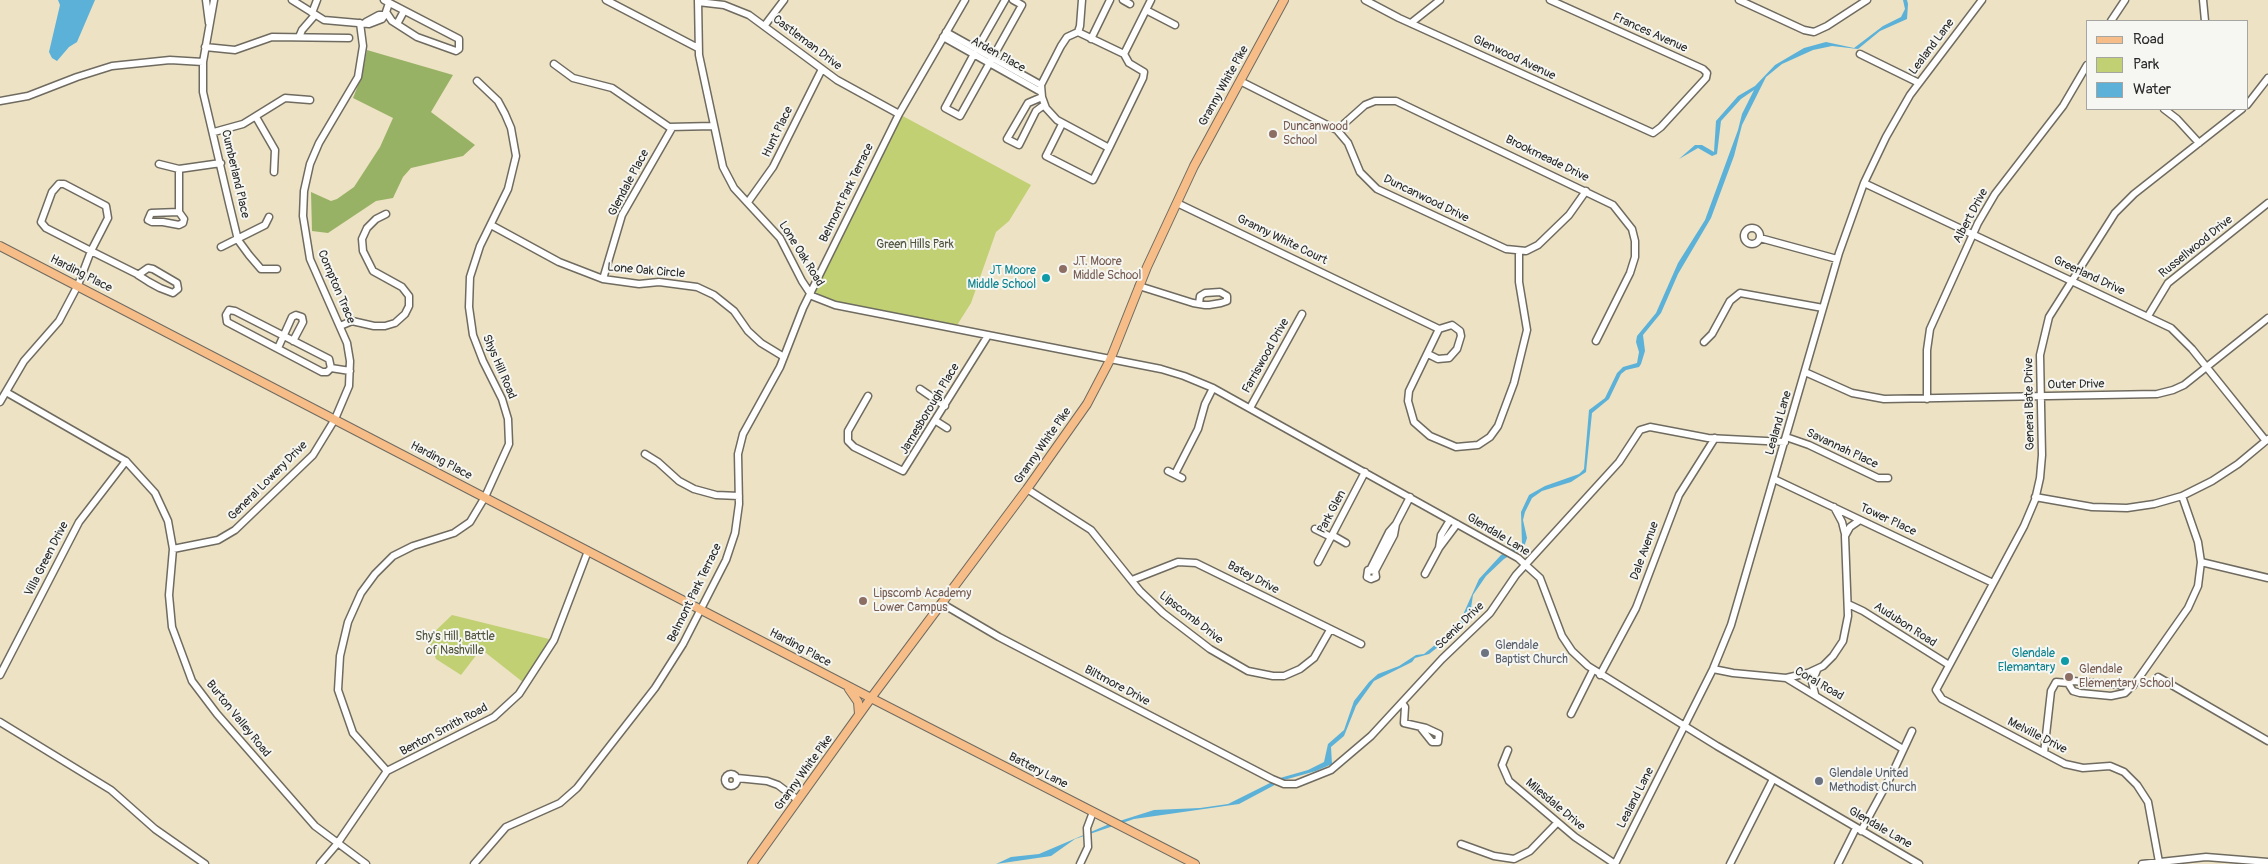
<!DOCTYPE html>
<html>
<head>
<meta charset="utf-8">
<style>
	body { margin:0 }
	#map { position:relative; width:2268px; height:864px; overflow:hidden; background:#ede2c4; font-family:Pangolin,sans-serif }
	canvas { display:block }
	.legend { position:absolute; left:2086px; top:20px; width:162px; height:90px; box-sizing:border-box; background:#f6f6f2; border:1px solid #a5a5a2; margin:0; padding:6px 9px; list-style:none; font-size:15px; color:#2b2b2b }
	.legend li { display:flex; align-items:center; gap:10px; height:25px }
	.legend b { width:25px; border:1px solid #a5a5a2 }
</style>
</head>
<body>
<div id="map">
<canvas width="2268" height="864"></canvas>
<ul class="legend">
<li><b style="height:6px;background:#f7bd88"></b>Road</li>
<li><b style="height:14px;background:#c0d073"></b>Park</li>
<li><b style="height:14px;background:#5cb1d8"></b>Water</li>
</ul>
</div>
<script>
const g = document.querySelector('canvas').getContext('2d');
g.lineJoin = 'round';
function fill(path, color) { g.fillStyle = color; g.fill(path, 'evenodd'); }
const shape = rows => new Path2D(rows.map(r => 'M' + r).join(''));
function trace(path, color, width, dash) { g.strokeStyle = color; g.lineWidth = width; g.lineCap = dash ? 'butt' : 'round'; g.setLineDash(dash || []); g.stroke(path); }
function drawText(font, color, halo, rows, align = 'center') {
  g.font = font + ' Pangolin,sans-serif'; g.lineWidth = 4; g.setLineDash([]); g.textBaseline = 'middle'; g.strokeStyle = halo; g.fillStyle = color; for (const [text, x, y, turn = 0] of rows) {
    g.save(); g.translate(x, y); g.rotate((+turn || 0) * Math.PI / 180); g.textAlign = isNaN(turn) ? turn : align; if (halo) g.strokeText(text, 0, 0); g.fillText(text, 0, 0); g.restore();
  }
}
fill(shape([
	[899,114,1031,185,1009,221,996,232,971,303,954,330,835,305,810,294],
	[452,615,549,639,524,683,481,649,461,675,436,659,428,638]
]), '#c0d073');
fill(shape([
	[367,50,453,75,431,112,475,145,463,156,411,168,403,177,393,198,376,201,328,233,312,231,311,192,331,201,337,199,354,187,380,147,393,118,353,98,362,75]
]), '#98b265');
fill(shape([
	[58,0,95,0,77,42,69,47,57,61,52,58,49,52,60,5],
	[1903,0,1907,0,1908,4,1907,19,1880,31,1858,49,1832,46,1813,50,1782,64,1766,77,1742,125,1734,156,1711,218,1678,274,1661,313,1643,335,1645,351,1641,364,1639,367,1626,370,1621,374,1609,399,1592,413,1586,472,1571,482,1542,491,1532,498,1525,512,1523,520,1527,538,1524,547,1504,559,1486,576,1473,595,1471,608,1464,618,1462,626,1451,637,1429,654,1415,658,1412,662,1374,681,1356,706,1344,736,1331,747,1332,764,1316,771,1284,780,1239,804,1134,819,1075,839,1051,856,996,864,1011,857,1039,854,1107,825,1154,810,1200,808,1228,804,1280,778,1308,770,1324,762,1328,744,1344,730,1354,701,1369,682,1378,674,1399,666,1416,655,1424,654,1458,626,1479,579,1501,555,1522,544,1521,512,1529,495,1545,486,1579,474,1584,469,1589,410,1605,398,1617,373,1623,367,1637,363,1639,352,1636,342,1637,336,1656,313,1678,263,1705,220,1738,130,1742,114,1754,90,1741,99,1721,121,1717,154,1712,156,1698,148,1679,159,1695,145,1702,145,1714,152,1716,121,1738,96,1755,86,1775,65,1804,48,1826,42,1854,48,1883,26,1901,17,1905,9]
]), '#5cb1d8');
const minor = shape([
	[206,0,209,23],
	[214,0,203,62,203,92,229,203,238,240,249,255,261,269,277,269],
	[292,0,324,20,369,24,382,19,384,16],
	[384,0,459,39,459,49,456,51,417,37,392,21,386,12,389,3],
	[606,0,698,48],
	[698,0,699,55,723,167,734,188,780,238,802,281,812,296,835,305,1161,369,1184,376,1213,388,1518,558,1540,578,1562,636,1572,651,1588,666,1717,746,1919,864],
	[1123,0,1130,4],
	[1365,0,1399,18,1653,133,1661,127,1706,78,1707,73,1703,69,1550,0],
	[1739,0,1804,30,1814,32,1827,26,1867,0],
	[2203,0,2205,21],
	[698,2,724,5,749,15,837,80,899,114],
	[1146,10,1175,25],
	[312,13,317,0],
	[2111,21,2125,0],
	[366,22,379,15,386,15],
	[1411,23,1440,0],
	[397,24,404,11],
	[765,25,784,0],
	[946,32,1041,85],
	[1078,32,1124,54,1129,63,1144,72,1143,78,1109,148,1057,120,1046,108,1042,97,1041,85,1061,46,1067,37,1078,32,1080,26,1082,0],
	[299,37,302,30,315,15],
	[943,37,1041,92],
	[1091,39,1110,0],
	[205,47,235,50,272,37,349,38],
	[977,49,1005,0],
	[974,54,945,108,960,116,1022,5,1013,0],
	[1124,54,1151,0],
	[1860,54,1919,83],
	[554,64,573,78,612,88,669,127,713,126],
	[1240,81,1337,130,1348,143,1360,172,1377,189,1506,249,1526,251,1538,245,1569,215,1586,191],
	[1042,97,1028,103,1007,139,1019,145,1036,111,1044,105],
	[0,101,28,96,77,77,112,66,170,60,203,62],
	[2247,105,2268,78],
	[2164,109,2177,119,2199,143],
	[256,117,275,150,274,172],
	[1062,124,1046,156,1093,180,1109,148],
	[1337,130,1365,105,1375,101,1396,101,1613,205,1632,229,1635,241,1635,257,1630,273,1596,341],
	[214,132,243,124,285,98,310,100],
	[159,164,179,169,221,163],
	[1864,183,2171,328,2192,349,2266,441],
	[59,184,64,184,106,206,108,218,91,251,46,228,41,222,52,192,59,184],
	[748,202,773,167,822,69],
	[1177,203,1439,329,1409,391,1408,401,1414,422,1430,436,1456,447,1478,445,1490,437,1498,426,1514,383,1527,330,1519,282,1519,251],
	[179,212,184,219,183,223,179,225,163,222,152,222,148,220,151,213,179,212,179,169],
	[491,225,559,262,603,279,639,284,659,282,697,287,714,295,734,311,748,331,761,343,784,357],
	'1744 236a8 8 0 1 1 16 0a8 8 0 1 1-16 0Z',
	[1760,238,1837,259],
	[221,247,265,225,269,217],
	[603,279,622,215,672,128],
	[1139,286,1193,303,1205,305,1209,305,1221,303,1227,301,1227,296,1220,292,1205,293,1200,296,1199,304],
	[2148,316,2168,283,2268,203],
	[340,326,352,321,374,326,385,326,395,323,405,314,409,306,409,296,402,287,373,271,363,251,362,239,367,228,376,219,386,214],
	[1704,342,1712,334,1730,301,1740,293,1823,308],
	[278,348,292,317,296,315,302,317,303,322,293,341],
	[1428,354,1438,359,1449,358,1457,349,1461,336,1460,331,1452,325,1439,329],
	[331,368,329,359,235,311,229,310,226,315,227,322,322,372,327,372,331,368,350,371],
	[1805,372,1852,393,1884,399,2157,394,2173,390,2184,385,2268,318],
	[920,389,945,406],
	[6,392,126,461,155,493,168,521,173,549,169,595,172,627,192,681,217,714,315,826,366,864],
	[868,396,848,431,848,441,854,447,903,471,987,337],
	[1927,399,1927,350,1930,329,1978,223,1995,194,2063,106,2087,65],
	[0,402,24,361,59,321,78,285,91,251,137,274,138,275,149,282,160,288,173,293,178,289,177,283,153,269,148,268,138,275],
	[1250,408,1302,314],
	[936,421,947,428],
	[1786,437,1809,445,1878,478,1888,478],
	[645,454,658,462,679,481,694,489,716,495,739,496],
	[1168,471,1182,478],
	[1175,474,1198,429,1205,404,1213,388],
	[1774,479,1993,583],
	[1027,489,1091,530,1140,591,1163,613,1210,649,1248,671,1273,676,1284,676,1300,669,1314,658,1330,630],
	[2035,497,2092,507,2127,508,2154,504,2182,496,2212,481,2238,464,2268,439],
	[1834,507,1842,522,1845,534],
	[1450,520,1441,535,1439,548,1457,524],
	[1396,524,1410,497],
	[1315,529,1331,537],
	[1332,535,1346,543],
	[173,549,218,540,235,530,313,455,335,419,349,386,350,361,347,343,310,259,303,216,304,191,310,164,319,143,358,77,363,46,360,23],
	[1318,562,1365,472],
	[2201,562,2268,578],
	[1370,570,1389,532,1396,524,1394,535,1375,571,1376,577,1371,579,1367,577,1368,570,1375,571],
	[1425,574,1439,548],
	[1132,580,1178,562,1196,563,1361,644],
	[941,603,999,637,1272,779,1284,784,1296,784,1331,770,1371,736,1442,659,1490,613,1516,575,1619,462,1640,430,1650,427,1708,438,1785,442],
	[1848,604,1863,611,1949,665],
	[1713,669,1733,673,1786,678,1903,749],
	[0,675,79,522,126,461],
	[1600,675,1636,608,1679,495,1715,438],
	[2158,677,2268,741],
	[1786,678,1808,673,1823,666,1833,656,1843,641,1848,616,1845,536,1850,527,1860,520],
	[2068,683,2073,691,2080,693,2111,696,2125,693,2136,682,2188,608,2198,586,2201,562,2198,542,2182,496],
	[1815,694,1812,682,1817,670],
	[1402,703,1405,707,1404,723,1426,728,1439,734,1438,742,1432,742,1420,727],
	[1571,714,1593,670],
	[0,722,111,790,155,829,205,864],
	[1508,750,1502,765,1509,781,1575,837,1615,864,1713,669,1731,625,1839,253,1864,183,1886,137,1910,95,1982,0],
	[2044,753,2051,691,2056,682,2068,683,2073,681,2133,686],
	[387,771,353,733,338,690,340,656,348,622,361,593,375,574,393,556,413,546,454,533,470,522,485,497,509,444,508,419,502,399,483,361,473,335,469,307,470,277,480,246,508,189,516,156,511,128,505,114,498,101,477,81],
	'725 780a6 6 0 1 1 12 0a6 6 0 1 1-12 0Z',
	[737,778,767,781,778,785,798,800],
	[1861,831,1892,774,1912,731],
	[1461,844,1494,856,1514,859,1530,851,1557,823],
	[2159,862,2148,802,2137,785,2124,772,2110,766,2083,768,2065,764,1942,699,1936,690,2024,526,2035,500,2040,478,2042,455,2040,355,2049,317,2115,213,2134,194,2242,109],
	[320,864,337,844,387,771,494,717,519,694,554,640,588,551],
	[474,864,506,827,560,803,577,788,655,688,683,644,726,560,735,533,739,504,738,454,743,434,780,367,803,308,899,114,965,0],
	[1080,864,1088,847,1087,828,1093,812],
	[1730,864,1773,779],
	[1838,864,1856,828],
	[2142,864,2206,857,2268,862]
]);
const major = shape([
	[0,246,871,698,1195,864],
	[849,689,858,702,859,714],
	[752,864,871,698,1027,489,1087,404,1110,360,1147,267,1194,166,1284,0]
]);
trace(minor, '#6f6b61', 9);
trace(major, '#6f6b61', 10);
trace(minor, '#fff', 6);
trace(major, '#f7bd88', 8);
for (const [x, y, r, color] of [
	[1273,134,5,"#8d6e63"],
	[1063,269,5,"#8d6e63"],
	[1046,278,5,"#0f9aa8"],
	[863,601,5,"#8d6e63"],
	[1485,653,5,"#6b7280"],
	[2065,661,5,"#0f9aa8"],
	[2069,677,5,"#8d6e63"],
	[1819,781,5,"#6b7280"]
]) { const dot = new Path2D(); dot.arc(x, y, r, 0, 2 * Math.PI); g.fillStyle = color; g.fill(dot); trace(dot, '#f6f6f2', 2); }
drawText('12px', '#2b2b2b', '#f6f6f2', [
	["Frances Avenue",1650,33,24],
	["Castleman Drive",807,43,37],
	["Lealand Lane",1932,47,-53],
	["Arden Place",998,55,29],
	["Glenwood Avenue",1514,58,25],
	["Granny White Pike",1224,86,-61],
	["Hunt Place",778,132,-64],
	["Brookmeade Drive",1547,159,26],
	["Cumberland Place",235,174,77],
	["Glendale Place",629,183,-62],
	["Belmont Park Terrace",847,193,-64],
	["Duncanwood Drive",1426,199,26],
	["Albert Drive",1971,216,-62],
	["Granny White Court",1282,240,26],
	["Russellwood Drive",2196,247,-39],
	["Lone Oak Road",801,254,58],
	["Lone Oak Circle",646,271,5],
	["Harding Place",81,274,27],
	["Greerland Drive",2089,276,25],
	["Compton Trace",336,287,67],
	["Farriswood Drive",1266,356,-61],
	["Shys Hill Road",499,367,67],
	["Outer Drive",2076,385,-1],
	["General Bate Drive",2030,404,-91],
	["Jamesborough Place",930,409,-59],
	["Lealand Lane",1779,423,-74],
	["Granny White Pike",1043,446,-55],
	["Savannah Place",1842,449,25],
	["Harding Place",441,461,28],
	["General Lowery Drive",268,481,-45],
	["Park Glen",1332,512,-62],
	["Tower Place",1888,520,25],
	["Glendale Lane",1498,535,31],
	["Dale Avenue",1645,551,-70],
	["Villa Green Drive",47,559,-63],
	["Batey Drive",1253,578,28],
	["Belmont Park Terrace",695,593,-64],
	["Lipscomb Drive",1191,618,38],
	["Audubon Road",1905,625,33],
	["Scenic Drive",1460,626,-44],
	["Harding Place",800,648,28],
	["Coral Road",1819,684,30],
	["Biltmore Drive",1117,686,28],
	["Burton Valley Road",238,719,51],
	["Benton Smith Road",444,730,-28],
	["Melville Drive",2037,736,27],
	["Battery Lane",1038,771,27],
	["Granny White Pike",804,773,-54],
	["Lealand Lane",1636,798,-63],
	["Milesdale Drive",1555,805,40],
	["Glendale Lane",1880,828,30]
]);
drawText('12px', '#785e54', '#f6f6f2', [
	["Duncanwood",1283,127],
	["School",1283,141],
	["J.T. Moore",1073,262],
	["Middle School",1073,276],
	["Lipscomb Academy",873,594],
	["Lower Campus",873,608],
	["Glendale",2079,670],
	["Elementary School",2079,684]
], 'left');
drawText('12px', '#50543d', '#f6f6f2', [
	["Green Hills Park",915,245],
	["Shy's Hill, Battle",455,637],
	["of Nashville",455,651]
]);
drawText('12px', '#0d838f', '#f6f6f2', [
	["JT Moore",1036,271],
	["Middle School",1036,285],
	["Glendale",2055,654],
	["Elemantary",2055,668]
], 'right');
drawText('12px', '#5b616d', '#f6f6f2', [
	["Glendale",1495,646],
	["Baptist Church",1495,660],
	["Glendale United",1829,774],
	["Methodist Church",1829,788]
], 'left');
</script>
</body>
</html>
